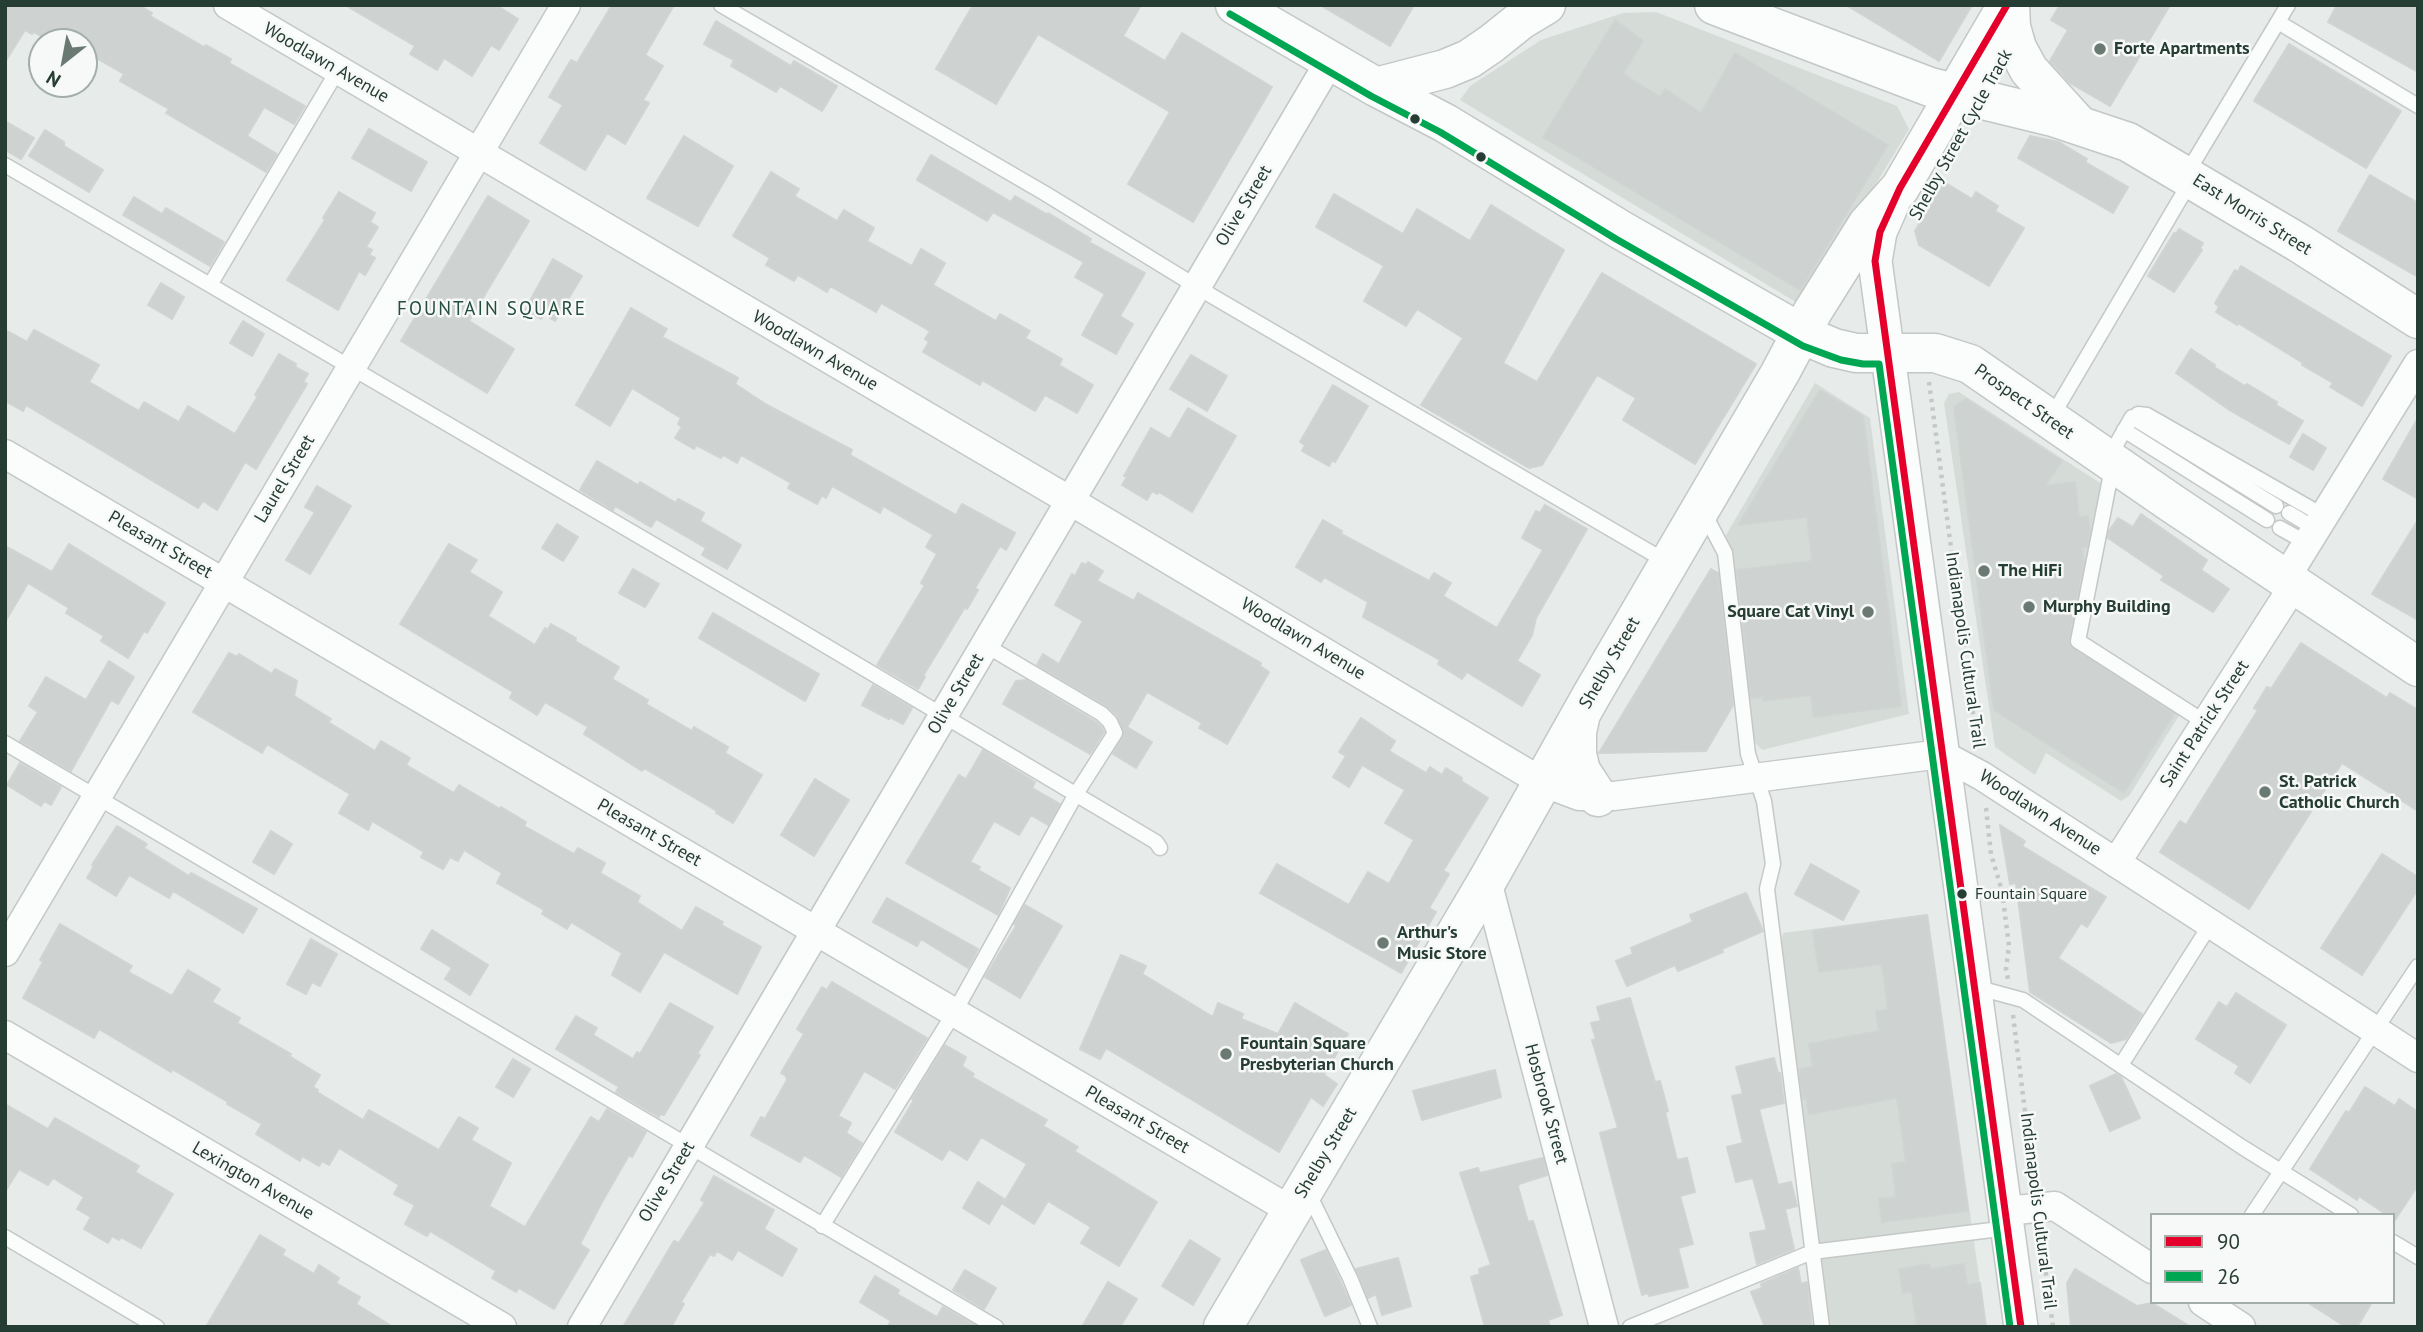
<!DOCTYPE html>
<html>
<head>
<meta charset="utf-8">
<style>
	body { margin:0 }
	#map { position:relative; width:2423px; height:1332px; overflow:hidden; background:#e7ebe9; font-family:"PT Sans",sans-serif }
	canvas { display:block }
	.frame { position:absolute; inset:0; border:7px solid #263d33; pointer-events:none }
	.legend { position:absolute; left:2150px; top:1213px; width:245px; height:91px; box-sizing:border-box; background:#f6f9f7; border:2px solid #a3aea9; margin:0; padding:9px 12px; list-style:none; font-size:21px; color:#263d33 }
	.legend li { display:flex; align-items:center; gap:14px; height:35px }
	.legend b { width:35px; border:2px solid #a3aea9 }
	.north { position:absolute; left:28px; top:28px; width:70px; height:70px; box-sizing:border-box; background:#f6f9f7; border:2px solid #a3aea9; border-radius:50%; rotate:211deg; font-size:19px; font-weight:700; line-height:28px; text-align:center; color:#263d33 }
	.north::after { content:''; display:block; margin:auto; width:24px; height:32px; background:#6a7a73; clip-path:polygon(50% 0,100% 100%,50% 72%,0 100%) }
</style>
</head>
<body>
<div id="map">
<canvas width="2423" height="1332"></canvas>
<div class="frame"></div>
<ul class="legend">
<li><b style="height:9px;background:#e4002b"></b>90</li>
<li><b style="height:9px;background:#00a651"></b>26</li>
</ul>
<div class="north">N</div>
</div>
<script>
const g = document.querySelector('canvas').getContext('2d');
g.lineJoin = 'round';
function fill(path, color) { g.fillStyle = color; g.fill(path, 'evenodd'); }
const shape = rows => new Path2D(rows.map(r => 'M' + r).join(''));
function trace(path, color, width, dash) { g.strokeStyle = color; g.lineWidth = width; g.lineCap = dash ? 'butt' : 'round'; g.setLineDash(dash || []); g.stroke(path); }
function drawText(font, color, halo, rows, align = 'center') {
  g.font = font + ' "PT Sans",sans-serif'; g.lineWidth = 5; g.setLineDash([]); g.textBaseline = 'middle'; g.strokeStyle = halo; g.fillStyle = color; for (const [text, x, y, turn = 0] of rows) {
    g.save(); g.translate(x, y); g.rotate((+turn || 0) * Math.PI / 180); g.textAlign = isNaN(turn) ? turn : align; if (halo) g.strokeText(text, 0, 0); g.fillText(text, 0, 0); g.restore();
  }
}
fill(shape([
	[1656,12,1897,106,1909,129,1806,301,1799,304,1460,100,1470,86,1541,40,1623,13],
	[1815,383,1870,418,1909,714,1762,750,1749,736,1726,535],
	[1959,392,2111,490,2085,641,2185,706,2129,796,2121,801,2046,753,2035,775,1995,747,1944,403,1949,394],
	[1928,914,1986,1327,1828,1327,1796,1074,1781,943,1783,933]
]), '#d5dcd8');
const building = shape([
	[5,5,139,5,152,13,150,16,204,47,206,45,231,59,229,63,305,106,294,124,264,107,247,136,277,154,266,172,166,113,169,109,120,81,124,74,84,51,84,42,51,42,34,32,32,34,25,30,5,62,5,5],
	[345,5,496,5,518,19,499,50,491,45,472,76,444,58,437,70,410,54,415,46,345,5],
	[612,5,674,5,645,55,663,66,643,100,649,103,625,144,607,133,585,170,540,143,563,105,549,97,571,60,577,63,612,5],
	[973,5,1141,5,1123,36,1165,61,1182,33,1272,87,1193,222,1128,184,1170,112,1038,34,996,104,936,69,973,5],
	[1320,5,1414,5,1390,46,1320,5],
	[1846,5,1972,5,1939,61,1846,5],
	[2060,5,2170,5,2110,106,2070,83,2050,61,2068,30,2051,20,2060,5],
	[2337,5,2418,5,2418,72,2328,22,2337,5],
	[1615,20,1643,41,1623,74,1660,97,1665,89,1701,113,1735,53,1888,145,1800,290,1543,137,1615,20],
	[716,21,791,66,794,61,837,86,822,111,780,86,776,92,731,66,734,60,704,44,716,21],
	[2289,44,2401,111,2366,168,2254,101,2289,44],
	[5,121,34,138,21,159,5,150,5,121],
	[369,129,427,162,411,191,352,158,369,129],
	[45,130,64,142,64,146,103,170,89,192,29,156,45,130],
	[684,136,733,166,698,226,647,198,684,136],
	[2030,136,2059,142,2087,159,2085,162,2128,187,2113,213,2018,158,2030,136],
	[931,155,1011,202,1015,196,1048,215,1048,213,1091,239,1089,242,1145,273,1120,316,1133,324,1116,354,1082,335,1105,294,1075,277,1084,262,993,212,987,221,917,180,931,155],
	[771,172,799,189,795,195,796,197,837,221,844,210,874,228,867,241,912,266,921,249,945,263,933,285,996,321,1000,314,1030,331,1025,338,1062,359,1059,365,1093,385,1077,413,1045,395,1035,411,982,380,980,385,923,352,929,342,925,339,930,331,881,303,876,312,830,286,827,292,798,275,794,281,766,265,770,258,733,236,771,172],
	[2370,175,2418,203,2418,277,2338,231,2370,175],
	[1944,182,1972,199,1976,192,1998,206,1995,211,2024,228,1989,286,1919,245,1915,231,1944,182],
	[339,192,375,213,370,222,378,227,366,247,372,250,369,255,375,258,365,275,359,271,338,310,287,280,325,220,323,218,339,192],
	[1334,194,1403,234,1417,209,1470,241,1491,205,1564,250,1503,363,1537,382,1602,273,1756,364,1695,464,1623,420,1636,398,1597,375,1542,465,1529,468,1421,405,1463,338,1417,309,1406,326,1364,301,1384,266,1316,227,1334,194],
	[488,196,529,221,469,321,514,349,487,393,401,341,488,196],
	[134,197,162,214,166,208,224,242,210,266,123,215,134,197],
	[2179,229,2203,243,2200,248,2202,250,2174,292,2148,276,2174,233,2176,234,2179,229],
	[553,259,582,276,555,321,544,314,541,319,525,310,553,259],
	[2241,266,2391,356,2362,406,2330,387,2333,383,2302,365,2303,363,2238,323,2237,325,2216,312,2219,307,2215,303,2235,270,2238,272,2241,266],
	[161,283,184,297,172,319,148,305,161,283],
	[631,308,667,329,662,337,738,378,735,384,767,405,852,450,850,455,956,515,962,504,1015,533,1006,550,1000,546,975,588,978,590,967,609,965,607,923,676,925,677,918,689,877,665,925,585,921,583,937,554,926,547,933,535,883,506,880,513,832,486,826,498,822,495,817,504,788,488,791,483,741,455,737,463,723,455,721,458,696,445,694,449,675,438,682,427,678,424,681,418,632,388,610,426,576,405,631,308],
	[243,321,264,334,252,356,230,343,243,321],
	[5,330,27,342,34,330,99,365,89,382,139,411,144,402,179,422,188,406,235,434,258,396,255,395,279,354,296,364,295,367,308,374,303,382,307,384,256,469,245,462,217,510,203,501,198,508,26,405,23,411,5,401,5,330],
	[2191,349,2215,365,2214,367,2245,386,2247,384,2277,402,2276,405,2303,421,2289,444,2231,411,2176,373,2191,349],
	[1191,355,1227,376,1207,411,1170,389,1191,355],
	[1333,385,1368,406,1335,462,1332,460,1329,466,1302,451,1305,445,1300,442,1333,385],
	[1820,390,1863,416,1901,706,1814,717,1811,695,1763,701,1763,697,1751,698,1737,570,1812,561,1807,517,1738,525,1820,390],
	[1966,399,2062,461,2045,486,2075,482,2079,517,2088,516,2090,531,2087,547,2082,547,2084,563,2069,639,2070,645,2174,714,2124,793,1994,710,1954,407,1966,399],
	[1188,408,1236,436,1192,512,1159,492,1157,494,1152,491,1147,500,1122,485,1127,477,1124,476,1151,428,1170,439,1188,408],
	[2418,418,2418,499,2383,479,2418,418],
	[2303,434,2326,448,2313,470,2290,457,2303,434],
	[597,461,638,485,640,482,676,503,678,499,704,513,700,521,741,545,727,569,702,555,706,548,656,519,651,527,615,506,613,510,580,490,597,461],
	[317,486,351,506,310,574,286,560,315,512,305,507,317,486],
	[1545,505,1587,529,1536,618,1532,635,1517,661,1540,675,1522,706,1467,672,1462,679,1438,664,1440,660,1363,617,1368,602,1324,577,1321,582,1296,567,1323,520,1342,531,1341,534,1429,581,1434,573,1451,583,1443,596,1497,628,1543,550,1522,538,1536,511,1540,513,1545,505],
	[2141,514,2207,560,2201,570,2229,589,2213,612,2161,580,2164,576,2108,538,2109,531,2118,518,2133,527,2141,514],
	[2418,520,2418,620,2372,594,2418,520],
	[557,524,578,537,563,561,542,548,557,524],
	[69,544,165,603,147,633,144,631,128,658,101,641,104,636,66,613,69,608,28,583,5,622,5,546,52,572,69,544],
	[449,544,477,560,469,572,502,592,488,616,535,645,545,628,548,630,551,624,576,638,575,641,619,667,612,679,648,700,646,704,692,731,694,727,728,747,725,753,762,775,733,823,716,813,717,811,644,768,642,771,584,734,588,727,545,702,537,715,510,698,513,692,400,624,449,544],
	[1088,562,1103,571,1097,581,1134,601,1138,593,1261,663,1260,666,1269,672,1227,744,1199,728,1202,723,1147,692,1127,727,1152,742,1136,768,1113,754,1124,734,1117,715,1107,706,1037,665,1043,654,1059,664,1083,621,1055,605,1072,574,1075,576,1082,563,1086,565,1088,562],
	[633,569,659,584,645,607,619,593,633,569],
	[1711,569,1718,573,1733,705,1706,751,1599,753,1711,569],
	[713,613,819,674,805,701,699,638,713,613],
	[2301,643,2387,698,2390,693,2418,710,2418,811,2342,763,2249,909,2160,852,2180,821,2186,825,2258,710,2254,708,2267,687,2271,689,2301,643],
	[229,653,237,657,239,654,272,674,275,669,297,681,294,696,331,719,328,722,375,751,381,741,410,758,406,765,454,793,459,785,500,809,501,807,526,822,524,826,574,854,578,848,605,863,600,873,640,896,637,902,682,931,696,907,723,922,721,925,761,947,737,994,664,952,640,992,612,975,622,953,571,922,567,929,542,914,544,910,497,883,502,873,464,850,458,861,450,857,443,869,421,857,424,852,372,821,368,830,339,813,350,794,267,744,262,753,193,712,229,653],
	[109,661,134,677,118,704,111,700,71,771,20,741,38,712,29,706,46,677,86,700,109,661],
	[1026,680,1096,722,1102,728,1104,732,1090,754,1003,704,1016,681,1026,680],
	[873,685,912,708,903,724,890,717,889,719,862,705,873,685],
	[1361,718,1395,741,1389,751,1426,773,1430,767,1442,775,1446,768,1462,778,1461,781,1488,798,1443,871,1449,874,1429,908,1436,912,1401,973,1260,893,1277,864,1349,905,1368,872,1389,884,1414,840,1385,823,1405,790,1362,765,1349,787,1333,777,1346,756,1339,752,1361,718],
	[983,750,1035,782,1032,788,1060,804,1048,825,1031,815,1019,835,994,821,970,862,980,867,978,870,1010,888,998,915,906,863,959,775,966,779,983,750],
	[20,763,61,787,51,805,44,801,41,806,7,785,20,763],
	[815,779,849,800,814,856,781,835,815,779],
	[2000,825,2025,841,2022,846,2106,897,2087,927,2081,923,2058,958,2142,1014,2126,1039,2111,1043,2030,992,2016,883,2010,884,2000,825],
	[117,826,147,844,144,848,189,876,191,873,257,909,243,933,173,891,169,898,129,875,116,896,87,878,94,866,92,865,117,826],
	[271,831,292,844,274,874,253,862,271,831],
	[2382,854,2418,877,2418,889,2362,975,2321,948,2382,854],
	[1811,864,1859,891,1843,920,1795,894,1811,864],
	[1746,893,1763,931,1722,949,1723,952,1678,971,1675,965,1627,986,1616,961,1633,954,1631,948,1693,922,1690,915,1746,893],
	[887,898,978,949,968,968,921,939,917,946,873,922,887,898],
	[1025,905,1062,926,1020,998,985,977,1016,926,1014,924,1025,905],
	[1927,915,1968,1211,1882,1222,1879,1199,1896,1197,1892,1164,1906,1162,1897,1098,1809,1114,1806,1098,1803,1099,1799,1069,1813,1067,1809,1044,1879,1031,1876,1011,1888,1010,1882,964,1819,972,1813,931,1927,915],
	[60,924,132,966,128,972,172,996,188,970,220,989,212,1002,240,1018,237,1023,291,1054,289,1056,320,1075,313,1087,318,1090,317,1092,363,1120,369,1110,439,1150,459,1117,478,1128,471,1140,511,1163,489,1206,525,1227,591,1117,599,1122,607,1109,646,1132,632,1157,629,1155,602,1202,580,1244,589,1250,554,1309,519,1288,516,1292,492,1278,496,1271,430,1231,427,1236,405,1224,415,1205,394,1194,399,1185,339,1148,329,1165,322,1161,319,1166,302,1156,300,1161,256,1134,262,1124,227,1104,228,1102,172,1069,171,1072,99,1029,94,1038,23,998,43,962,40,960,60,924],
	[432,930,488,965,470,995,445,979,452,968,421,949,432,930],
	[311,939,337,954,320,986,312,982,306,994,287,984,311,939],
	[1121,955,1146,966,1142,974,1213,1017,1218,1003,1243,1014,1241,1019,1278,1034,1295,1003,1348,1034,1324,1075,1337,1084,1323,1106,1311,1097,1279,1152,1106,1048,1100,1059,1080,1049,1121,955],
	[832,982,927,1038,895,1089,864,1071,838,1116,851,1123,846,1133,862,1143,841,1177,804,1155,800,1162,751,1135,761,1117,765,1119,787,1080,786,1076,781,1073,804,1034,797,1029,822,987,827,990,832,982],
	[2236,993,2286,1025,2250,1083,2235,1073,2239,1066,2196,1039,2219,1002,2227,1007,2236,993],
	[1630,998,1655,1082,1660,1081,1668,1111,1665,1112,1677,1160,1687,1158,1695,1192,1680,1196,1693,1244,1678,1248,1688,1287,1649,1296,1648,1293,1642,1295,1600,1133,1618,1128,1592,1040,1596,1039,1591,1023,1601,1021,1597,1007,1630,998],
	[670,1003,713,1027,697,1054,700,1055,664,1115,660,1114,659,1117,616,1092,619,1087,556,1049,576,1016,597,1028,593,1035,633,1059,637,1052,640,1054,670,1003],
	[945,1045,966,1057,962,1066,974,1074,972,1077,1047,1120,1043,1126,1078,1147,1074,1151,1157,1202,1119,1266,1081,1243,1091,1227,1048,1201,1034,1224,1003,1204,1027,1164,981,1137,967,1160,949,1149,942,1160,895,1132,914,1100,912,1099,945,1045],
	[1774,1058,1778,1073,1780,1073,1784,1103,1759,1109,1778,1185,1791,1182,1797,1206,1785,1209,1794,1249,1757,1264,1750,1233,1767,1230,1753,1178,1736,1182,1727,1147,1743,1143,1732,1096,1743,1094,1736,1067,1774,1058],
	[513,1059,530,1069,513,1097,496,1087,513,1059],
	[1495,1070,1501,1097,1422,1120,1413,1091,1495,1070],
	[2116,1074,2121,1077,2140,1118,2110,1131,2090,1086,2116,1074],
	[2365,1087,2395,1106,2399,1099,2418,1112,2418,1185,2395,1220,2393,1215,2387,1215,2359,1196,2357,1200,2310,1169,2346,1111,2349,1113,2365,1087],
	[5,1104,48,1129,55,1118,139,1166,135,1172,173,1194,141,1248,121,1237,119,1240,112,1236,108,1243,84,1229,91,1217,77,1209,84,1197,53,1178,48,1185,19,1169,5,1192,5,1104],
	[1543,1158,1547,1175,1519,1184,1518,1187,1528,1222,1533,1221,1562,1315,1548,1320,1550,1327,1485,1327,1471,1277,1480,1274,1479,1269,1491,1265,1460,1173,1478,1168,1480,1173,1543,1158],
	[714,1176,774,1210,764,1229,797,1249,782,1276,738,1250,732,1260,717,1251,714,1256,710,1254,681,1302,684,1304,671,1327,623,1327,674,1241,679,1243,705,1202,701,1200,714,1176],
	[978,1182,1004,1199,989,1224,963,1208,978,1182],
	[260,1235,285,1250,282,1255,314,1274,319,1265,339,1278,336,1283,360,1297,356,1304,393,1327,206,1327,260,1235],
	[1190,1240,1220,1259,1193,1305,1162,1286,1190,1240],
	[1326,1250,1351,1305,1325,1316,1301,1260,1326,1250],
	[1398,1258,1411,1306,1382,1315,1376,1294,1368,1298,1356,1269,1398,1258],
	[1929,1264,1930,1269,1964,1264,1967,1285,1980,1283,1986,1327,1917,1327,1912,1292,1903,1293,1899,1269,1929,1264],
	[1798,1268,1801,1284,1807,1282,1812,1327,1765,1327,1751,1292,1762,1288,1761,1284,1798,1268],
	[2075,1269,2137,1306,2152,1303,2191,1327,2071,1327,2067,1283,2075,1269],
	[965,1270,996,1288,984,1309,953,1290,965,1270],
	[875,1276,899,1290,897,1294,937,1317,943,1307,974,1325,887,1327,891,1321,860,1302,875,1276],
	[1108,1282,1137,1299,1120,1327,1082,1327,1108,1282],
	[2307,1302,2372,1302,2357,1327,2346,1327,2307,1302]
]);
fill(building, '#ced2d0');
trace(building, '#d0d4d2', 2);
const service = shape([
	[721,5,1046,194,1212,296,1667,562],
	[2278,22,2418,106],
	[5,165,784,621,1124,823,1156,842,1160,848],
	[2187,173,2288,5],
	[210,285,338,70],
	[2138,414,2147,415,2324,516],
	[2051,418,2190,182],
	[2124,430,2267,520],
	[1704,513,1725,553,1748,754,1764,801,1773,864,1767,889,1822,1327],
	[2289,513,2316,529],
	[2280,528,2307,543],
	[2206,723,2078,641,2117,443,2132,417,2276,506],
	[5,743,996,1327],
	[1975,987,2023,1000,2242,1147,2351,1215],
	[2121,1065,2210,925],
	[1308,1192,1350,1278,1370,1327],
	[2252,1215,2418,966],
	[822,1226,954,1013,1076,794,1115,733,1110,722,1102,714,985,645],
	[5,1237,157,1327],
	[2393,1242,2418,1257],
	[1630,1327,1812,1252,2008,1228]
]);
const minor = shape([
	[228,5,1057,493,1542,782,1579,796,1614,796,1941,754,1982,776,2418,1058],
	[5,454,1292,1211],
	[2285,579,2418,364],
	[2116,863,2294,585],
	[1487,881,1604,1327],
	[5,952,566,5],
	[5,1035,502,1327],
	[2006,1211,2055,1206,2152,1269],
	[2203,1302,2241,1327],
	[582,1327,1330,61]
]);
const tertiary = shape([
	[1892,205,1880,232,1875,261,2021,1327]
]);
const secondary = shape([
	[1235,5,1376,87,1445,123,1621,230,1808,337,1834,348,1856,353,1935,353,1970,364,2173,504,2418,667],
	[1714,5,1930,87,2053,117,2128,142,2299,243,2418,319],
	[2010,5,2011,27,2017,48,2029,70,2078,124],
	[1376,87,1445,69,1469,59,1491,44,1521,20,1546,5],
	[1580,718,1577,732,1577,754,1581,771,1598,797],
	[1223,1327,1487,881,1591,696,1780,373,1813,311,1867,225,1900,188,2007,5]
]);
trace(service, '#c4c8c6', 17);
trace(minor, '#c4c8c6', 31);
trace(tertiary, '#c4c8c6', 36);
trace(secondary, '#c3c8c6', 41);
trace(shape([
	[1929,382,1977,744],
	[1986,808,1991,854,2002,891,2009,946,2006,969,2008,979],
	[2013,1015,2034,1184],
	[2040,1230,2053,1327]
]), '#c3cac6', 4.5, [3.5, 5]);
trace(service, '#fbfcfc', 14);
trace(minor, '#fbfcfc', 28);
trace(tertiary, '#fbfcfc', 33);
trace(secondary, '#fbfcfc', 38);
trace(shape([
	[2007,5,1900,188,1880,232,1875,261,2021,1327]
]), '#e4002b', 7);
trace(shape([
	[1230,14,1371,96,1440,132,1616,239,1803,346,1841,360,1863,364,1879,364,2010,1327]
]), '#00a651', 7);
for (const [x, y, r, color] of [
	[2100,49,7,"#6a7a73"],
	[1415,119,6,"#263d33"],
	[1481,157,6,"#263d33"],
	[1984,571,7,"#6a7a73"],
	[2029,607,7,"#6a7a73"],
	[1868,612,7,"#6a7a73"],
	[2265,792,7,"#6a7a73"],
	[1962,894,6,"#263d33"],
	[1383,943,7,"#6a7a73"],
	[1226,1054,7,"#6a7a73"]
]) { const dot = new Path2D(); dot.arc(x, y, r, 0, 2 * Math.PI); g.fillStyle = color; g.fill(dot); trace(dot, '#f6f9f7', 2.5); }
drawText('16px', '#263d33', '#f6f9f7', [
	["Fountain Square",1975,894]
], 'left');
drawText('bold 18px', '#263d33', '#f6f9f7', [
	["Forte Apartments",2114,49],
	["The HiFi",1998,571],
	["Murphy Building",2043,607],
	["Square Cat Vinyl",1854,612,"right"],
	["St. Patrick",2279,782],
	["Catholic Church",2279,803],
	["Arthur's",1397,933],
	["Music Store",1397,954],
	["Fountain Square",1240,1044],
	["Presbyterian Church",1240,1065]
], 'left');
drawText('18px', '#263d33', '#f6f9f7', [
	["Woodlawn Avenue",326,63,30],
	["Shelby Street Cycle Track",1961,135,-61],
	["Olive Street",1244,206,-59],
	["East Morris Street",2252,215,32],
	["Woodlawn Avenue",815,351,30],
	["Prospect Street",2024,402,35],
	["Laurel Street",285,479,-59],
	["Pleasant Street",160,545,30],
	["Woodlawn Avenue",1303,639,31],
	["Indianapolis Cultural Trail",1965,650,82],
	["Shelby Street",1610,663,-60],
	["Olive Street",956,694,-59],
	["Saint Patrick Street",2205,724,-57],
	["Woodlawn Avenue",2040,813,33],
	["Pleasant Street",649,833,30],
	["Hosbrook Street",1546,1104,75],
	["Pleasant Street",1137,1120,30],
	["Shelby Street",1326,1153,-59],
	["Lexington Avenue",253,1181,30],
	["Olive Street",667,1182,-59],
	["Indianapolis Cultural Trail",2038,1211,83]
]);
g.letterSpacing = '2px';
drawText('19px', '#244d3d', '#f6f9f7', [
	["FOUNTAIN SQUARE",492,310]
]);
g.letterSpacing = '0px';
</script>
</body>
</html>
